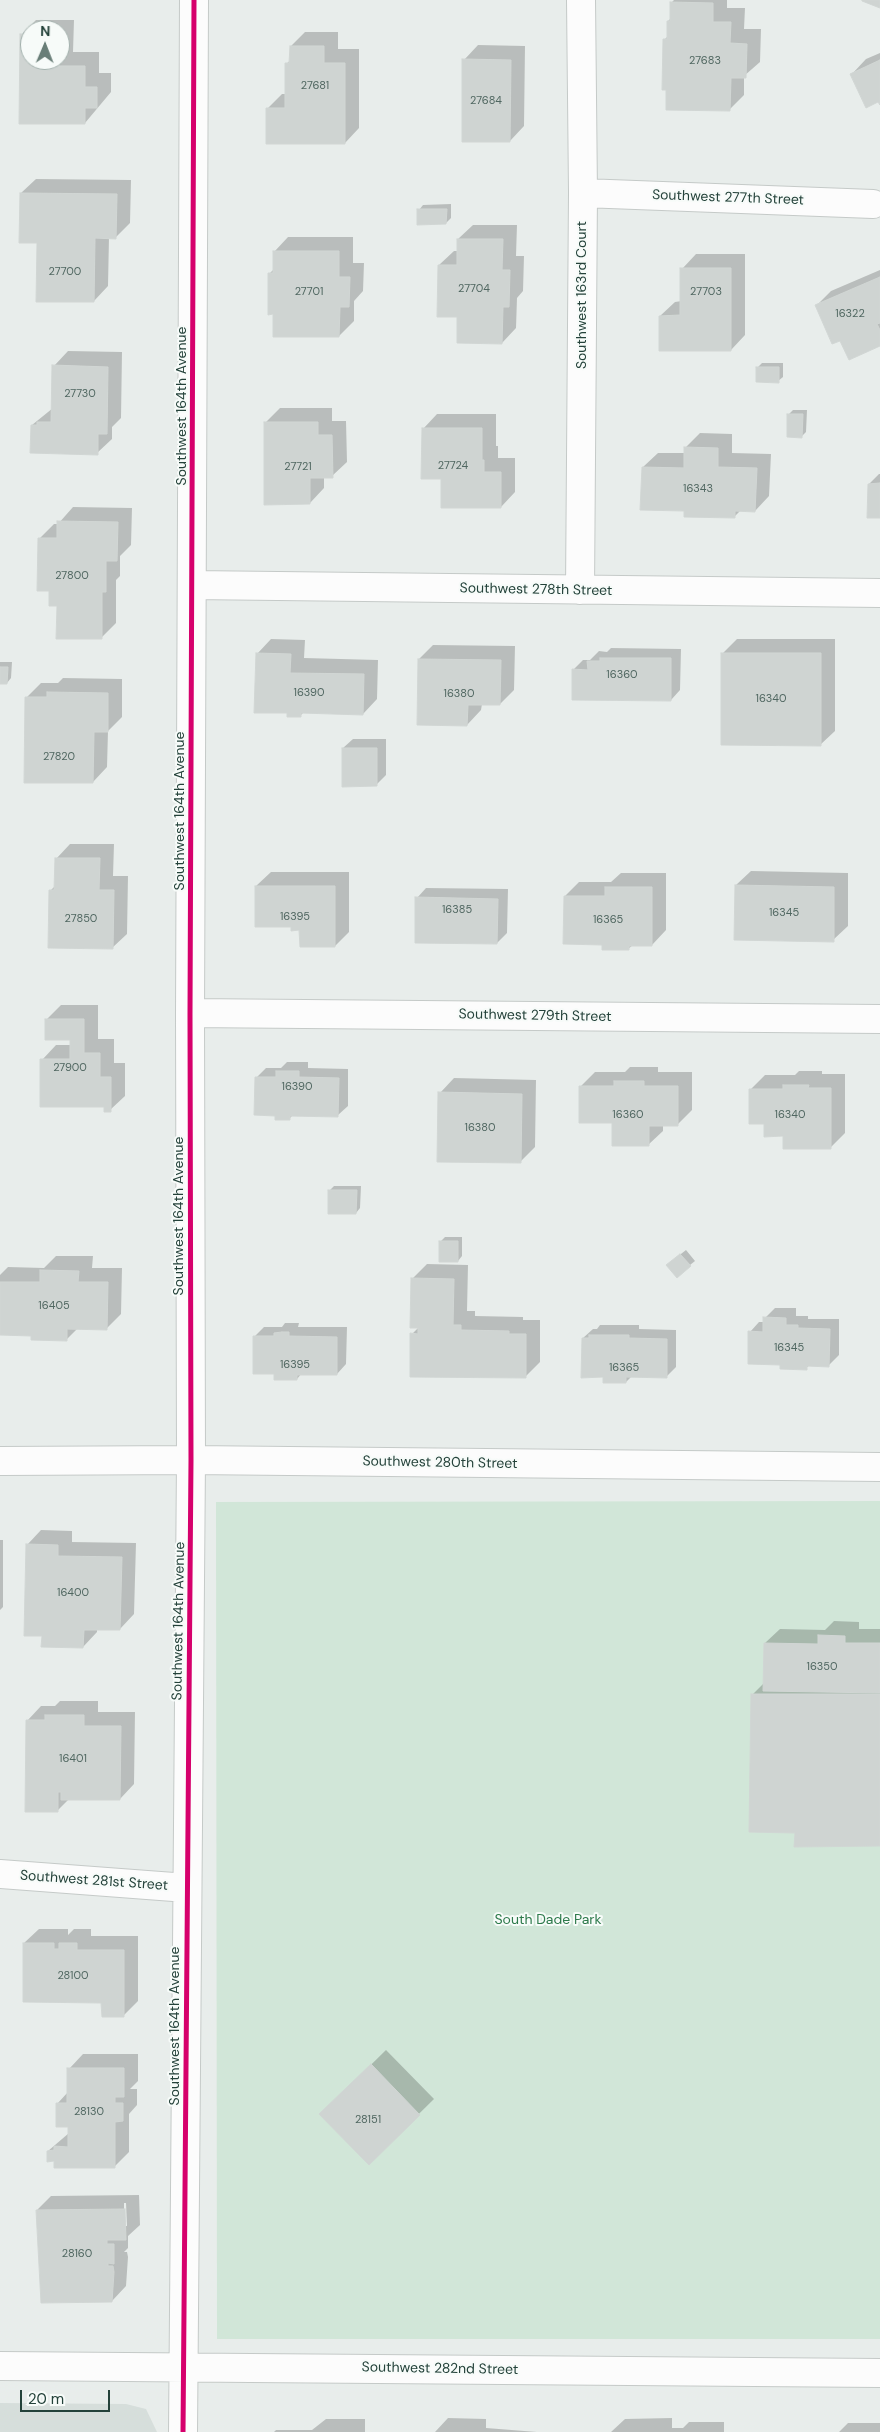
<!DOCTYPE html>
<html>
<head>
<meta charset="utf-8">
<style>
	body { margin:0 }
	#map { position:relative; width:880px; height:2432px; overflow:hidden; background:#e8edeb; font-family:"DM Sans",sans-serif }
	canvas { display:block }
	.north { position:absolute; left:20px; top:20px; width:50px; height:50px; box-sizing:border-box; background:#f7fbf9; border:1px solid #a3b1ad; border-radius:50%; rotate:1deg; font-size:14px; font-weight:700; line-height:20px; text-align:center; color:#24423a }
	.north::after { content:''; display:block; margin:auto; width:18px; height:22px; background:#697e78; clip-path:polygon(50% 0,100% 100%,50% 72%,0 100%) }
	.scale { position:absolute; left:20px; top:2390px; width:90px; height:22px; box-sizing:border-box; border:2px solid #24423a; border-top:0; padding-left:6px; font-size:15px; line-height:18px; white-space:nowrap; color:#24423a; -webkit-text-stroke:4px #f7fbf9; paint-order:stroke }
</style>
</head>
<body>
<div id="map">
<canvas width="880" height="2432"></canvas>
<div class="north">N</div>
<div class="scale">20 m</div>
</div>
<script>
const g = document.querySelector('canvas').getContext('2d');
g.lineJoin = 'round';
function fill(path, color) { g.fillStyle = color; g.fill(path, 'evenodd'); }
const shape = rows => new Path2D(rows.map(r => 'M' + r).join(''));
function trace(path, color, width, dash) { g.strokeStyle = color; g.lineWidth = width; g.lineCap = dash ? 'butt' : 'round'; g.setLineDash(dash || []); g.stroke(path); }
function drawText(font, color, halo, rows, align = 'center') {
  g.font = font + ' "DM Sans",sans-serif'; g.lineWidth = 4; g.setLineDash([]); g.textBaseline = 'middle'; g.strokeStyle = halo; g.fillStyle = color; for (const [text, x, y, turn = 0] of rows) {
    g.save(); g.translate(x, y); g.rotate((+turn || 0) * Math.PI / 180); g.textAlign = isNaN(turn) ? turn : align; if (halo) g.strokeText(text, 0, 0); g.fillText(text, 0, 0); g.restore();
  }
}
fill(shape([
	[0,2403,126,2404,146,2409,157,2432,0,2432]
]), '#d6dedb');
fill(shape([
	[880,1501,880,2339,217,2339,216,1502]
]), '#d1e6d8');
fill(shape([
	[674,0,727,0,727,8,745,8,744,29,761,29,760,62,744,76,744,95,729,110,664,40,668,36,668,21,671,18,671,3],
	[36,20,74,20,73,52,99,52,99,73,111,73,111,92,85,123,21,123,21,35],
	[30,30,60,30,60,60,30,60],
	[305,32,338,32,338,49,359,49,359,128,345,143,267,109,282,94,287,94,286,64,291,60,291,46],
	[478,45,525,46,524,126,510,141,464,60],
	[880,53,880,102,852,74,866,59],
	[36,179,131,180,130,223,116,237,109,237,108,286,94,301,38,241,21,193],
	[451,204,451,218,446,223,419,210,423,205],
	[473,225,517,225,516,256,524,256,523,291,517,298,516,328,502,343,458,316,439,265,454,251,458,251,458,239],
	[288,237,353,237,353,263,364,263,363,291,354,301,354,321,339,336,274,313,269,274,274,269,274,252],
	[696,254,745,254,745,335,731,350,660,316,675,302,682,301,682,269],
	[880,270,880,345,841,339,817,305,831,291],
	[68,351,122,352,121,418,112,427,112,439,97,453,32,425,53,408,54,366],
	[762,363,783,363,783,377,778,381,757,368],
	[280,408,332,408,332,421,346,421,347,462,332,476,324,477,324,488,310,503,265,423],
	[793,410,807,410,806,432,802,436,788,415],
	[437,414,496,414,496,446,498,446,498,458,515,458,515,492,501,507,442,478,423,429],
	[700,433,732,434,732,453,771,454,769,496,755,511,741,510,734,517,685,510,643,467,658,453,685,453,686,447],
	[879,474,880,474,880,517,869,484],
	[73,507,132,508,131,545,120,556,120,576,116,580,116,623,101,638,58,605,50,590,39,539,54,524,58,524],
	[271,639,305,640,304,658,378,660,377,699,363,714,304,712,300,716,288,712,257,654],
	[737,639,835,639,835,731,820,745,723,653],
	[433,645,515,646,514,690,500,704,482,704,481,710,467,725,419,659],
	[611,648,681,649,680,690,671,700,573,670,583,660,590,660,599,651,607,652],
	[0,662,12,662,11,678,7,683,0,683],
	[63,678,122,679,122,717,108,731,107,767,93,782,27,697,41,683,58,683],
	[353,739,386,739,386,775,376,785,343,748],
	[70,844,114,844,113,876,128,876,127,934,112,948,50,891,55,886,56,859],
	[751,871,848,873,848,926,833,940,736,885],
	[271,872,349,872,349,932,335,946,292,926,256,886],
	[621,873,666,873,666,930,652,945,633,945,628,949,604,944,565,896,579,882,611,882],
	[426,888,508,889,507,933,497,943,417,898],
	[61,1005,98,1005,98,1039,114,1039,114,1063,125,1063,125,1096,110,1110,42,1060,56,1045,72,1045,72,1039,46,1020],
	[287,1062,308,1062,308,1068,348,1069,348,1106,338,1115,293,1115,289,1119,256,1078,266,1068,281,1068],
	[630,1067,658,1067,658,1072,692,1072,692,1110,677,1125,663,1125,663,1131,648,1145,614,1122,580,1087,595,1072,625,1072],
	[799,1071,822,1071,822,1074,845,1074,845,1133,831,1147,785,1135,750,1090,765,1075,795,1075],
	[454,1078,536,1080,535,1147,520,1162,440,1093],
	[334,1186,361,1186,360,1208,356,1213,329,1191],
	[445,1237,462,1237,462,1256,458,1261,440,1242],
	[686,1250,695,1261,690,1265,672,1261],
	[56,1256,93,1256,92,1268,122,1268,121,1314,107,1328,78,1328,66,1340,32,1335,0,1334,0,1275,8,1267,44,1268],
	[427,1264,468,1265,467,1311,475,1311,475,1316,523,1317,523,1320,540,1320,540,1362,525,1377,412,1334,419,1327,412,1279],
	[775,1308,796,1308,796,1316,808,1316,808,1319,839,1319,839,1355,829,1365,810,1365,806,1368,781,1363,750,1332,759,1322,765,1322,765,1318],
	[285,1323,299,1323,298,1327,347,1327,346,1364,337,1374,302,1373,297,1379,275,1373,254,1337,264,1327,282,1327],
	[600,1325,639,1325,639,1329,676,1330,676,1367,666,1377,632,1376,626,1382,605,1376,583,1338,593,1329,597,1329],
	[41,1530,72,1531,72,1542,136,1543,134,1614,120,1629,97,1629,97,1632,83,1647,27,1545],
	[0,1540,3,1540,3,1607,0,1610],
	[834,1621,859,1622,859,1629,880,1629,880,1845,796,1832,752,1695,765,1682,765,1643,780,1629,825,1630],
	[60,1701,98,1701,98,1712,135,1712,134,1784,120,1799,69,1799,57,1811,27,1721,41,1706,55,1706],
	[39,1929,68,1929,68,1935,74,1929,91,1929,91,1936,138,1936,138,2001,123,2016,103,2002,24,1943],
	[386,2050,434,2099,369,2163,321,2114],
	[83,2054,138,2054,138,2081,130,2089,137,2089,137,2105,129,2114,129,2152,114,2167,55,2160,48,2151,69,2133,69,2126,57,2104,68,2092,69,2069],
	[139,2195,140,2225,128,2236,128,2248,124,2252,127,2252,128,2257,126,2286,112,2301,37,2210,51,2196],
	[124,2203,126,2203,127,2226,124,2226],
	[448,2418,486,2419,486,2428,537,2432,435,2432],
	[672,2418,672,2428,683,2428,689,2422,724,2422,724,2432,611,2432,625,2419],
	[326,2419,365,2419,365,2432,274,2432,276,2430,312,2430],
	[848,2423,880,2423,880,2432,828,2432,839,2432]
]), '#0003');
const building = shape([
	[862,0,880,0,880,8,862,1,862,0],
	[670,2,713,3,713,22,731,22,730,43,747,44,746,78,731,78,730,111,666,110,666,90,662,90,663,39,667,39,667,21,670,21,670,2],
	[20,34,30,34,30,60,60,60,59,66,85,66,85,87,97,87,97,108,85,108,85,124,19,124,20,34],
	[290,46,324,46,324,63,345,63,345,144,266,144,266,108,285,108,285,63,289,63,290,46],
	[462,59,511,60,510,142,462,142,462,59],
	[880,60,880,105,878,102,866,108,850,74,880,60],
	[20,193,117,194,116,239,95,238,94,302,36,302,37,243,19,243,20,193],
	[417,209,447,209,446,224,417,225,417,209],
	[457,239,503,239,502,270,510,270,509,307,503,307,502,344,457,343,457,317,437,317,438,265,457,265,457,239],
	[273,251,339,251,339,277,350,277,349,307,340,307,339,337,273,337,273,314,268,315,268,273,273,273,273,251],
	[680,268,731,268,731,351,659,351,659,316,680,315,680,268],
	[880,277,880,323,877,324,880,330,880,346,849,360,840,341,832,344,815,305,880,277],
	[52,365,108,367,107,434,98,434,98,455,30,453,31,425,37,425,37,422,51,422,52,365],
	[756,367,779,367,779,383,756,382,756,367],
	[787,414,803,414,802,438,787,437,787,414],
	[264,422,318,422,318,435,332,435,333,478,310,478,310,504,264,505,264,422],
	[422,428,482,428,482,460,484,460,484,472,501,472,501,508,441,508,441,479,421,479,422,428],
	[684,447,718,448,718,467,757,468,755,512,735,511,735,518,684,517,684,511,640,510,642,467,684,468,684,447],
	[880,483,880,518,867,518,868,484,880,483],
	[57,521,118,522,117,561,106,561,106,592,102,592,102,639,56,639,57,606,49,606,49,591,37,591,38,538,57,538,57,521],
	[256,653,291,654,290,673,364,674,363,715,301,713,301,717,287,717,287,713,254,713,256,653],
	[721,653,821,653,821,746,721,745,721,653],
	[600,658,671,658,671,701,572,700,572,669,588,670,587,661,600,661,600,658],
	[418,659,501,660,500,705,468,705,467,726,417,725,418,659],
	[0,667,8,667,7,684,0,684,0,667],
	[47,692,108,693,108,732,94,732,93,783,24,783,25,697,47,697,47,692],
	[342,748,377,748,377,786,342,787,342,748],
	[55,858,100,858,99,890,114,890,113,949,48,948,49,890,54,890,55,858],
	[735,885,834,887,834,942,734,940,735,885],
	[255,886,335,886,335,947,300,947,299,930,291,931,291,927,255,927,255,886],
	[605,887,652,887,652,946,629,946,629,950,602,950,602,945,563,944,564,896,605,896,605,887],
	[415,897,498,899,497,944,415,943,415,897],
	[45,1019,84,1019,84,1053,100,1053,100,1077,111,1077,111,1112,104,1112,104,1107,40,1107,40,1059,70,1059,70,1040,45,1040,45,1019],
	[276,1071,299,1071,299,1077,339,1078,338,1117,290,1116,290,1120,275,1120,275,1116,254,1115,255,1077,276,1077,276,1071],
	[614,1081,644,1081,644,1086,678,1086,678,1126,649,1126,649,1146,612,1146,612,1123,579,1123,579,1086,614,1086,614,1081],
	[783,1085,809,1085,808,1088,831,1088,831,1149,783,1149,783,1136,764,1137,764,1124,749,1124,749,1089,783,1089,783,1085],
	[438,1092,522,1094,521,1163,437,1162,438,1092],
	[328,1190,357,1190,356,1214,328,1214,328,1190],
	[439,1241,458,1241,458,1262,439,1262,439,1241],
	[680,1254,691,1266,677,1278,666,1265,680,1254],
	[40,1270,79,1271,78,1282,108,1282,107,1330,67,1329,67,1341,31,1340,31,1336,0,1335,0,1282,40,1282,40,1270],
	[411,1278,454,1279,453,1325,461,1325,461,1330,509,1331,509,1334,526,1334,526,1378,410,1377,410,1333,418,1334,418,1328,410,1328,411,1278],
	[763,1317,786,1318,786,1325,798,1325,798,1328,830,1329,829,1367,807,1366,807,1370,780,1369,780,1365,748,1364,748,1331,763,1332,763,1317],
	[282,1332,289,1332,289,1336,337,1337,337,1375,297,1375,297,1380,274,1380,274,1374,253,1374,253,1336,274,1336,274,1333,282,1332],
	[589,1335,629,1335,629,1338,667,1339,667,1378,626,1377,626,1383,603,1383,603,1377,581,1378,582,1338,589,1338,589,1335],
	[26,1544,58,1545,58,1556,122,1557,120,1630,84,1630,83,1648,41,1647,42,1636,24,1636,26,1544],
	[818,1635,845,1636,845,1643,880,1643,880,1693,763,1691,764,1643,818,1644,818,1635],
	[751,1694,880,1694,880,1846,794,1847,795,1833,749,1832,751,1694],
	[45,1715,84,1715,84,1726,121,1726,120,1800,61,1800,61,1792,58,1792,58,1812,25,1812,26,1720,45,1720,45,1715],
	[23,1943,54,1943,54,1949,59,1949,59,1943,77,1943,77,1950,124,1950,124,2017,102,2017,101,2003,23,2002,23,1943],
	[371,2064,420,2115,369,2165,319,2114,371,2064],
	[67,2068,124,2068,124,2097,115,2097,115,2103,123,2103,123,2121,115,2122,115,2168,54,2168,54,2161,47,2162,47,2151,54,2150,54,2146,68,2147,68,2127,56,2127,56,2103,67,2103,67,2068],
	[125,2209,126,2240,107,2240,107,2244,114,2244,114,2264,108,2263,108,2266,113,2266,114,2272,112,2302,41,2303,36,2210,125,2209]
]);
fill(building, '#cfd4d2');
trace(building, '#d1d6d4', 1);
const minor = shape([
	[583,193,873,204],
	[192,585,880,593],
	[580,590,583,193,581,0],
	[190,1013,880,1019],
	[0,1461,191,1460,880,1467],
	[0,1874,187,1888],
	[0,2366,880,2373],
	[183,2432,191,1460,190,1013,194,0]
]);
trace(minor, '#c5cac8', 30);
trace(minor, '#fcfcfc', 28);
trace(shape([
	[183,2432,191,1460,190,1013,194,0]
]), '#d6006c', 5);
drawText('11px', '#506761', null, [
	["27683",705,61],
	["27681",315,86],
	["27684",486,101],
	["27700",65,272],
	["27704",474,289],
	["27701",309,292],
	["27703",706,292],
	["16322",850,314],
	["27730",80,394],
	["27724",453,466],
	["27721",298,467],
	["16343",698,489],
	["27800",72,576],
	["16360",622,675],
	["16390",309,693],
	["16380",459,694],
	["16340",771,699],
	["27820",59,757],
	["16385",457,910],
	["16345",784,913],
	["16395",295,917],
	["27850",81,919],
	["16365",608,920],
	["27900",70,1068],
	["16390",297,1087],
	["16360",628,1115],
	["16340",790,1115],
	["16380",480,1128],
	["16405",54,1306],
	["16345",789,1348],
	["16395",295,1365],
	["16365",624,1368],
	["16400",73,1593],
	["16350",822,1667],
	["16401",73,1759],
	["28100",73,1976],
	["28130",89,2112],
	["28151",368,2120],
	["28160",77,2254]
]);
drawText('14px', '#24423a', '#f7fbf9', [
	["Southwest 277th Street",728,198,2],
	["Southwest 163rd Court",582,295,-90],
	["Southwest 164th Avenue",182,406,-90],
	["Southwest 278th Street",536,590,1],
	["Southwest 164th Avenue",180,811,-90],
	["Southwest 279th Street",535,1016,1],
	["Southwest 164th Avenue",179,1216,-90],
	["Southwest 280th Street",440,1463,1],
	["Southwest 164th Avenue",179,1621,-89],
	["Southwest 281st Street",94,1881,4],
	["Southwest 164th Avenue",175,2026,-90],
	["Southwest 282nd Street",440,2369,1]
]);
drawText('14px', '#2d7a4b', '#f7fbf9', [
	["South Dade Park",548,1920]
]);
</script>
</body>
</html>
